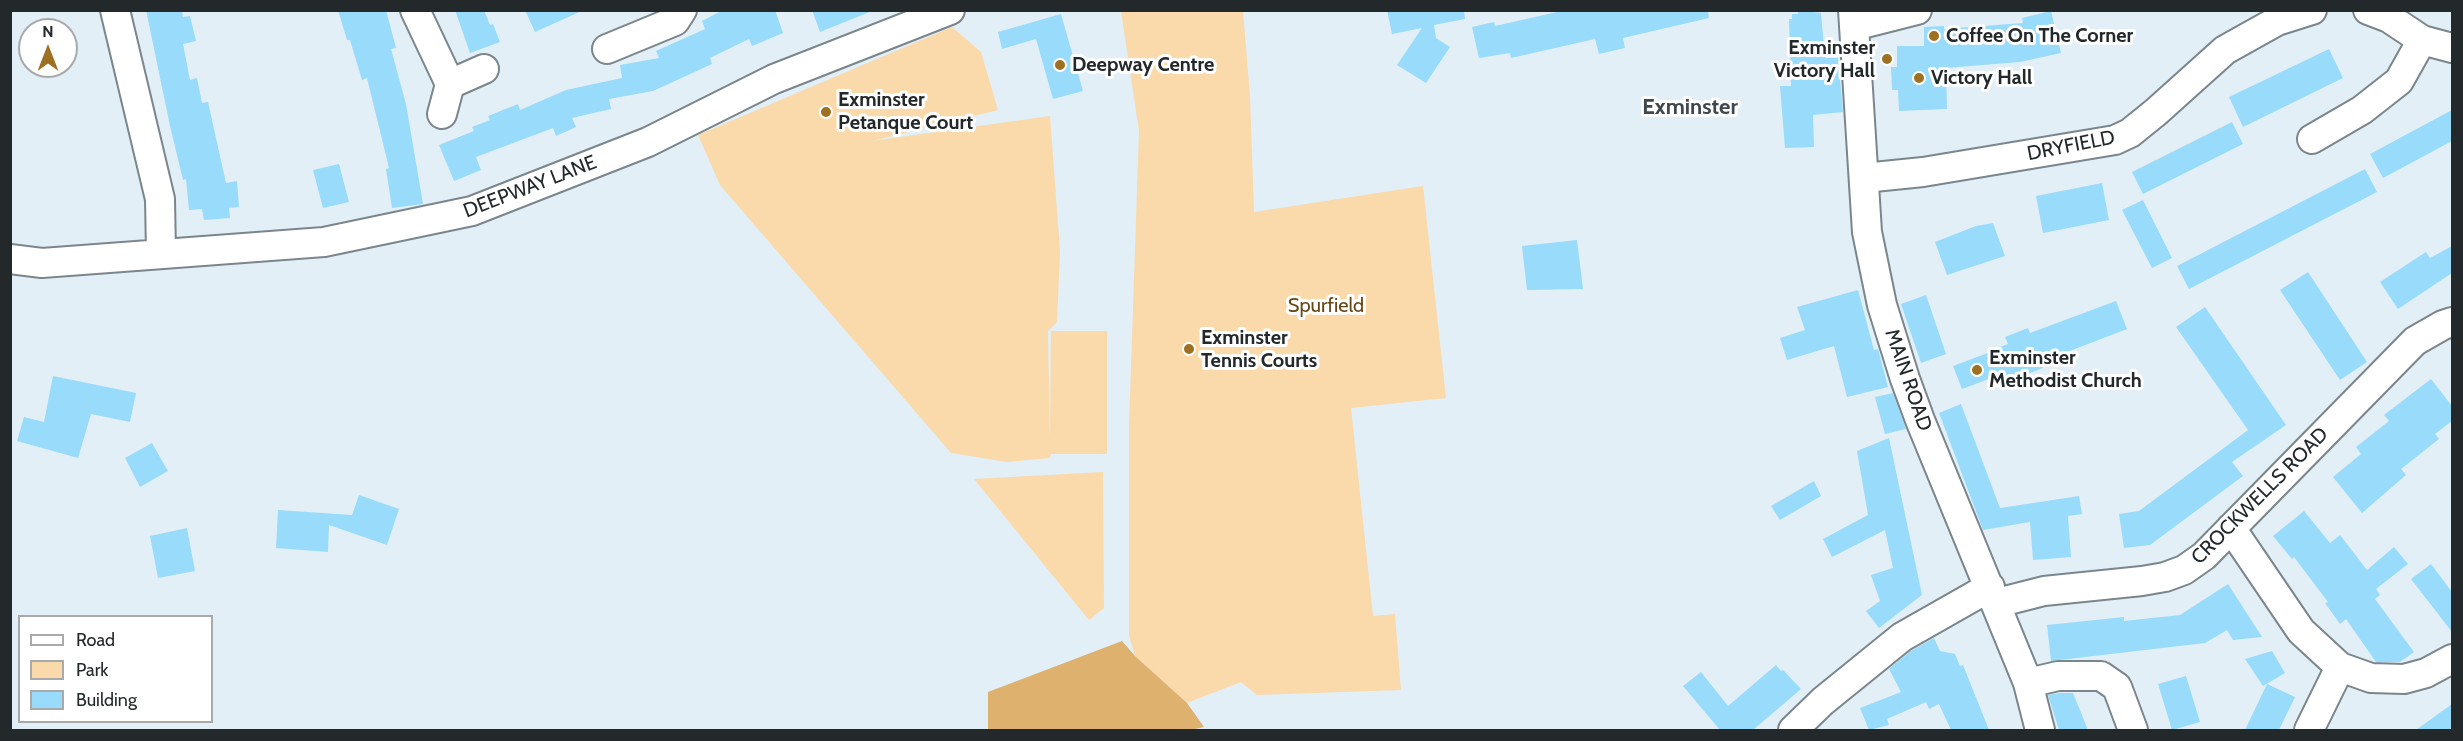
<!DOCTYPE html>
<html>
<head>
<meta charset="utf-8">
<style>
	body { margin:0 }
	#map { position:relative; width:2463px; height:741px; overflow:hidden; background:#e2eff6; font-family:Cabin,sans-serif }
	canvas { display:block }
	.frame { position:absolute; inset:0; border:12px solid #23282a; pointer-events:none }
	.legend { position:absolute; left:18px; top:615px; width:195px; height:108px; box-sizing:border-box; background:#fff; border:2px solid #a7a9aa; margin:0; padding:8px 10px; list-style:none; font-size:18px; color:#23282a }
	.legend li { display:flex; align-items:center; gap:12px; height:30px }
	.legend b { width:30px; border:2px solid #a7a9aa }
	.north { position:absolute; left:18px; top:18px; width:60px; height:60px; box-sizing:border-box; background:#fff; border:2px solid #a7a9aa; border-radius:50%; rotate:0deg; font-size:16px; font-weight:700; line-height:24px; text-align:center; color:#23282a }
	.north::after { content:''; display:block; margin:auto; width:21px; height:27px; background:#9e7021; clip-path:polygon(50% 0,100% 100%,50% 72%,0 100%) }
</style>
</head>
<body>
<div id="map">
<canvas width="2463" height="741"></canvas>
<div class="frame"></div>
<ul class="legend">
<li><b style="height:8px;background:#fff"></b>Road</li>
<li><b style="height:16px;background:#fad9ab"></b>Park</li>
<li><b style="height:16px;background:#99dbfb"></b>Building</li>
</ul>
<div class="north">N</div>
</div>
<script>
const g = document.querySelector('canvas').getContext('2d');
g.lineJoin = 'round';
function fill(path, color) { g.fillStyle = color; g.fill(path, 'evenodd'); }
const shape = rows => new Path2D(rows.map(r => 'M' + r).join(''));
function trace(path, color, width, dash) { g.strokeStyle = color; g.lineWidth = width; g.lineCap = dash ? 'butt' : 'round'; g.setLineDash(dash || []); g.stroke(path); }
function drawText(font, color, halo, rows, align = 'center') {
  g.font = font + ' Cabin,sans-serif'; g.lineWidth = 6; g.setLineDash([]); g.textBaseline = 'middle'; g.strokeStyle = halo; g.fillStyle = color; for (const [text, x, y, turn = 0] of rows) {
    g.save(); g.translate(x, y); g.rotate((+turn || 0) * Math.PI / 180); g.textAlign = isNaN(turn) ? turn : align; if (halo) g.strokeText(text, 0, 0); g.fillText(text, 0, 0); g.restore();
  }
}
fill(shape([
	[1121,11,1243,11,1250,96,1254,212,1423,186,1446,398,1351,408,1373,616,1395,614,1401,690,1257,695,1241,682,1187,703,1135,656,1129,635,1129,426,1139,131],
	[952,27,981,52,998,110,872,141,1050,116,1060,251,1057,322,1048,331,1050,445,1051,331,1107,331,1107,454,1051,454,1050,458,1007,462,951,453,720,185,698,135],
	[1103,472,1104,608,1089,620,974,479]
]), '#fad9ab');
fill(shape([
	[1122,641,1135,656,1187,703,1204,727,1190,730,988,730,988,692]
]), '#deb16e');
fill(shape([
	[146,10,182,10,183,17,190,16,196,41,183,44,190,80,197,78,202,103,208,102,226,183,237,181,239,207,229,208,230,218,204,220,202,209,189,210,186,179,183,180,170,126],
	[338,10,386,10,396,48,391,49,406,104,423,204,392,208,386,169,389,168,367,78,362,80,350,40,347,40],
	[455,10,484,10,490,25,493,24,500,42,470,53],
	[525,10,584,10,535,32],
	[723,10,775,10,783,33,752,46,749,39,710,58,712,64,653,91,609,99,611,109,572,118,576,127,556,136,553,128,476,157,481,170,454,181,439,145,474,131,472,127,490,120,488,116,518,104,520,110,566,90,622,78,620,65,659,58,656,51,705,29,702,21],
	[812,10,872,10,872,11,820,32],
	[1387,10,1464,10,1465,19,1434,25,1436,38,1450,47,1426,83,1397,65,1422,28,1392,34],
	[1566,10,1708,10,1709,18,1623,38,1625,48,1599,54,1595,39,1511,58,1510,53,1479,58,1472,27,1494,22,1495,26],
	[1798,10,1821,13,1825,58,1838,58,1843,112,1813,115,1814,147,1785,148,1780,86,1791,86,1789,19,1792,19,1792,14,1798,14],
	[2051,11,2061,53,2020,62,1946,68,1947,109,1899,111,1898,90,1892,90,1891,67,1897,67,1897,46,1924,46,1924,27,1944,26,1944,29,2023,23,2022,18],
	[1061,14,1083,91,1053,99,1036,39,1002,49,998,32],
	[2329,49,2343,78,2243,127,2229,97],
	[2452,110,2452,141,2383,178,2370,154],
	[2232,122,2243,144,2143,194,2132,172],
	[339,164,349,202,323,208,313,170],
	[2365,169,2377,192,2189,289,2177,266],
	[2102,183,2109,220,2043,233,2036,196],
	[2143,200,2172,258,2152,268,2122,210],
	[1993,223,2005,256,1947,275,1935,242,1976,226],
	[1577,240,1583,289,1527,290,1522,246],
	[2452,246,2452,273,2398,309,2380,282,2426,252,2430,258],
	[2308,272,2367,362,2340,380,2280,290],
	[1858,290,1874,350,1878,349,1888,387,1847,397,1834,346,1787,360,1780,338,1805,330,1797,307],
	[1926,295,1946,354,1921,363,1901,304],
	[2116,301,2127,329,2041,362,2043,368,2005,383,2002,374,1962,389,1953,366,1993,351,1992,350,2008,344,2005,337,2028,328,2030,333],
	[2205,307,2286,425,2232,462,2243,476,2150,545,2124,548,2119,514,2139,511,2248,430,2176,327],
	[53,376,136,393,130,422,91,414,78,458,17,441,24,417,44,422],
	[2431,379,2452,406,2452,421,2435,434,2439,439,2401,469,2406,475,2362,513,2333,477,2361,454,2356,447,2389,421,2384,415],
	[1893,393,1906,429,1885,434,1875,397],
	[1961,404,2000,508,2079,496,2082,514,2068,516,2071,557,2033,560,2030,522,1983,530,1939,413],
	[1889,438,1922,595,1879,628,1866,611,1880,601,1871,575,1893,568,1885,530,1832,557,1823,539,1868,515,1857,451],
	[152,443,168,471,140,487,125,458],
	[1814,481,1821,496,1780,520,1771,506],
	[359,495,399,509,387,545,329,525,328,552,276,548,278,510,352,515],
	[2304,511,2330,543,2340,535,2367,570,2394,547,2408,564,2376,589,2380,595,2375,599,2414,652,2400,662,2376,662,2346,619,2340,624,2325,603,2328,602,2294,557,2292,559,2273,536],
	[187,528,195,571,158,578,150,536],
	[2431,564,2452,592,2452,632,2411,579],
	[2228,584,2262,637,2233,640,2227,630,2205,643,2051,661,2047,625,2124,617,2124,621,2180,615],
	[1934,638,1940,651,1955,654,1960,666,1963,665,1989,730,1951,730,1939,704,1929,709,1926,702,1887,719,1889,725,1869,730,1860,708,1901,692,1889,669,1911,651],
	[2272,651,2285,673,2263,686,2245,659],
	[1776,665,1781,671,1783,670,1801,689,1753,730,1720,730,1683,686,1701,672,1728,706],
	[2186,676,2200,722,2172,730,2158,684],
	[2267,684,2295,697,2279,730,2245,730],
	[2060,693,2073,693,2088,730,2059,730,2048,695],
	[2452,704,2452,730,2416,730]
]), '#99dbfb');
const minor = shape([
	[115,10,160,199,161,253],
	[415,10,450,84,442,114],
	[1853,10,1867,232,1882,305,1905,379,1920,420,2028,683,2040,730],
	[2368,10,2389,18,2422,40,2452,48],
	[1854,26,1917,10],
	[607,49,675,21,682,10],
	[450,84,484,69],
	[2312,139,2362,110,2399,81,2422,40],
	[1864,178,1923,172,2115,140,2130,133,2156,112,2225,50,2277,21,2312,10],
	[10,259,42,263,324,242,472,211,648,142,774,79,950,10],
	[2231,528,2301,631,2340,667,2371,678,2404,679,2426,673,2452,659],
	[1997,603,2044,591,2142,581,2165,577,2184,570,2204,556,2415,341,2443,325,2452,322],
	[2028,683,2058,676,2101,676,2117,687,2133,730],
	[1793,730,1823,701,1902,637,1990,587],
	[2309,730,2340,667]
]);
trace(minor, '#7b868c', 32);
trace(minor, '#fff', 28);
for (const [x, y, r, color] of [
	[1934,36,6,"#9e7021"],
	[1887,59,6,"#9e7021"],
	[1060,65,6,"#9e7021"],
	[1919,78,6,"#9e7021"],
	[826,112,6,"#9e7021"],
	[1189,349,6,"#9e7021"],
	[1977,370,6,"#9e7021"]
]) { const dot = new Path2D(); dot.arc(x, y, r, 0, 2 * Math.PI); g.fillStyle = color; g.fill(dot); trace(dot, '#fff', 2); }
drawText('bold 20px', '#23282a', '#fff', [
	["Coffee On The Corner",1946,36],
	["Exminster",1875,48,"right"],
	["Victory Hall",1875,71,"right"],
	["Deepway Centre",1072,65],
	["Victory Hall",1931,78],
	["Exminster",838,100],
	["Petanque Court",838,123],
	["Exminster",1201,338],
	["Tennis Courts",1201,361],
	["Exminster",1989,358],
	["Methodist Church",1989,381]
], 'left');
drawText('20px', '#23282a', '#fff', [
	["DRYFIELD",2071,146,-11],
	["DEEPWAY LANE",530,187,-21],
	["MAIN ROAD",1908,380,71],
	["CROCKWELLS ROAD",2260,496,-45]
]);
drawText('20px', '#654713', '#fff', [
	["Spurfield",1326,306]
]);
drawText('bold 22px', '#3e484e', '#fff', [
	["Exminster",1690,108]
]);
</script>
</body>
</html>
